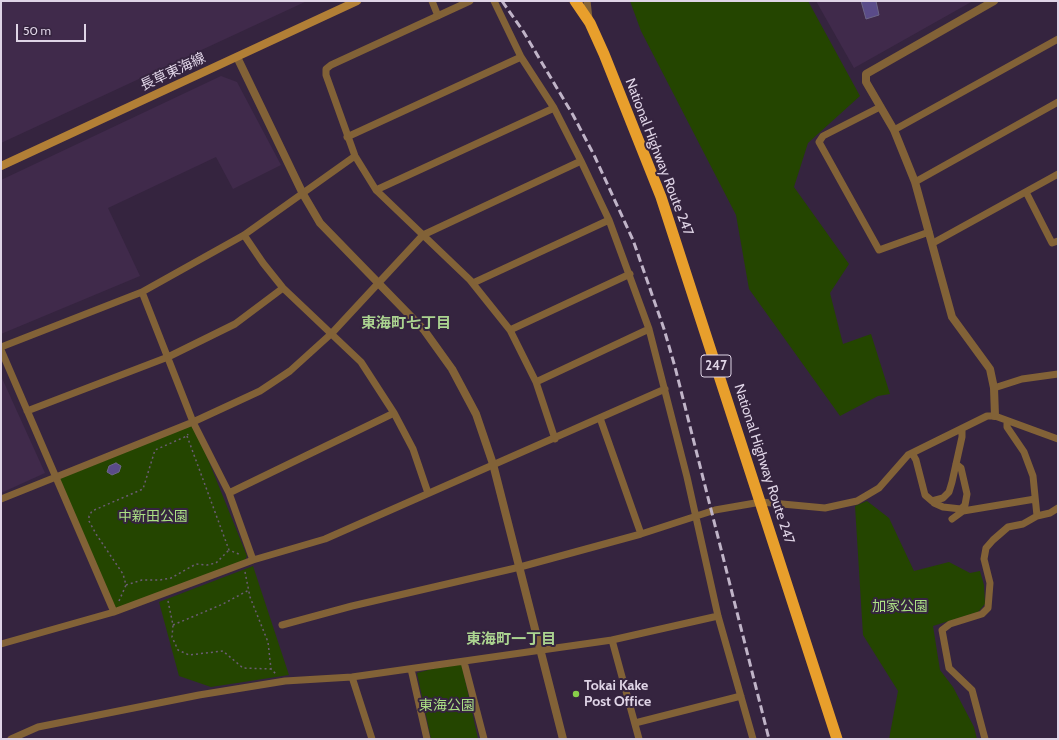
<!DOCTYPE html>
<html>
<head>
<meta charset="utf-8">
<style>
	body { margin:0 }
	#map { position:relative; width:1059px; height:740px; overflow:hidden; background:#35243f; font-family:Cabin,sans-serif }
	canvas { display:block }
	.frame { position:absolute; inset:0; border:2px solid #dfd4e6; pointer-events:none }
	.scale { position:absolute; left:16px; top:24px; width:70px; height:18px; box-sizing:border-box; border:2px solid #dfd4e6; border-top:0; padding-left:5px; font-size:12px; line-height:14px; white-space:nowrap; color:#dfd4e6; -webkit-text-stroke:3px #35243f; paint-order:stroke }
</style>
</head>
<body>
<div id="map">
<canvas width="1059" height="740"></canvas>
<div class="frame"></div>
<div class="scale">50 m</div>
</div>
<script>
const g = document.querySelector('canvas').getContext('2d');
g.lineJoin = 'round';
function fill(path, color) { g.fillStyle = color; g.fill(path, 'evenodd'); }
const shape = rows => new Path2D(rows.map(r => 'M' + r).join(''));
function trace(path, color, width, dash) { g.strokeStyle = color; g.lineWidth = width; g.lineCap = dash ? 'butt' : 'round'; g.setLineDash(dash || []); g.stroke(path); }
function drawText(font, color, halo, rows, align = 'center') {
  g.font = font + ' Cabin,"Noto Sans JP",sans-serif'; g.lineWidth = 4; g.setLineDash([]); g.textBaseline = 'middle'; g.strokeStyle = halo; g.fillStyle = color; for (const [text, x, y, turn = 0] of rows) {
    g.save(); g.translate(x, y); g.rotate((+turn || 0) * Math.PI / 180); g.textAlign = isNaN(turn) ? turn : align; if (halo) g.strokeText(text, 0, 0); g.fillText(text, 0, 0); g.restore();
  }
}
fill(shape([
	[1,1,307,1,1,143],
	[816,1,973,1,854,68],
	[221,76,237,82,281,165,233,189,216,157,108,208,140,276,1,334,1,180],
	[1,376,45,473,1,493]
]), '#402a4b');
fill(shape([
	[630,1,808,1,860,96,808,143,794,187,849,264,830,293,843,344,871,334,890,394,878,396,840,416,749,289,736,215,641,31],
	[193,422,247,556,245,560,114,612,54,477],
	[867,501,889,518,914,571,949,562,970,573,980,571,984,585,985,604,978,612,933,626,940,670,953,687,974,727,977,739,889,739,898,691,863,635,855,506],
	[253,566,289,675,211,687,179,676,159,602],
	[461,661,478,739,431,739,417,673]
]), '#244500');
const building = shape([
	[861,1,876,1,879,15,866,19,861,1],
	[116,463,121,466,119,472,112,475,107,472,109,466,116,463]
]);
fill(building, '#5a4b89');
trace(building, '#6c6688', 1);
trace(shape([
	[187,436,229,550,241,555],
	[245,572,250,597,268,642,271,669,276,674],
	[126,585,142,580,160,580,171,578,196,564,207,565,216,563,229,550],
	[119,601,126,585,123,574,96,534,89,521,89,516,92,511,143,489,155,450,187,436,188,434],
	[168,601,173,625,172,637,178,650,189,655,223,651,243,668,271,669],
	[173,625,223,604,249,590]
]), '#6b5c74', 1.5, [2, 3]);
trace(shape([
	[432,1,438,16],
	[470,1,331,65,326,69,326,75,355,156,376,190,470,280,510,330,536,382,555,439],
	[494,1,521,57,554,108,581,161,609,220,649,329,687,477,718,616,753,739],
	[587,1,589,19],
	[880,107,823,136,819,142,879,250,929,232],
	[894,130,1058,39],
	[347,137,521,57],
	[915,182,1058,102],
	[376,190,554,108],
	[1026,192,1052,243,1058,241],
	[244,235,263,263,283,288,361,362,394,413,413,449,428,493],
	[933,243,1058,174],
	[473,283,609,220],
	[142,292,193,422,229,493,394,413],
	[510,330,630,274],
	[1,347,142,292,244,235,355,156],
	[1,350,114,612],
	[536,382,649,329],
	[994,388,1022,379,1058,374],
	[27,411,168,357,235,324,283,288],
	[600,418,641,534],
	[1007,421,1007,427,1024,452,1033,476,1037,516],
	[912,453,916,460,925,495,932,501,943,498,949,492,952,482,962,437,962,429],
	[229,493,253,560],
	[1,499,193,422,260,391,290,371,332,333,423,235,581,161],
	[934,501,934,503,943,507,961,509,965,505,967,494,961,468,956,464],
	[963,511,1035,499],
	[952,519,963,511,961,509],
	[282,625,352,606,520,567,641,534,715,510,761,502,825,508,857,501,879,488,908,455,987,416,995,416,1058,439],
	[612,640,639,739],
	[1,644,114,612,253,560,325,539,665,389],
	[464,662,484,739],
	[411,669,427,739],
	[352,677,372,739],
	[635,723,741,696],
	[11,739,38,727,199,695,285,681,352,677,612,640,718,616],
	[985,739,972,690,949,668,942,630,950,624,982,614,988,608,990,583,984,559,986,548,993,540,1008,527,1023,524,1037,516,1050,513,1058,508]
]), '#826237', 7);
trace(shape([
	[994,1,866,74,866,82,894,130,915,182,952,317,990,369,994,388,995,416],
	[237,57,303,194,320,223,424,330,452,369,476,414,493,464,563,739]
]), '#826237', 8);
trace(shape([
	[1,166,357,1]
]), '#b27f36', 8);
trace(shape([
	[575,1,590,23,604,54,661,197,837,739]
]), '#e89f2c', 11);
trace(shape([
	[502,1,523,31,573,115,594,155,633,240,664,329,675,367,769,739]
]), '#c0b4c8', 3, [8, 4]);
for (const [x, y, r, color] of [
	[576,694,4,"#88cf4a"]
]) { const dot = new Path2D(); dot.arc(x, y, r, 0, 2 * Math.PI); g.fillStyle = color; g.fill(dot); trace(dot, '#35243f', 1.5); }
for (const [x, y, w] of [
	[716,366,30]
]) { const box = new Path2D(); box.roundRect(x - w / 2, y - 11, w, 22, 3); g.fillStyle = '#35243f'; g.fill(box); trace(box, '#dfd4e6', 1); }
drawText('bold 13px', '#dfd4e6', null, [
	["247",716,366]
]);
drawText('14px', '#dfd4e6', '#35243f', [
	["長草東海線",173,72,-25],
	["National Highway Route 247",659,157,69],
	["National Highway Route 247",764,464,72]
]);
drawText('14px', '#abdf85', '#35243f', [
	["中新田公園",153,517],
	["加家公園",900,607],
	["東海公園",447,706]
]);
drawText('bold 14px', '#dfd4e6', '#35243f', [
	["Tokai Kake",584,686],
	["Post Office",584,702]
], 'left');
drawText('bold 15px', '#abd390', '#35243f', [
	["東海町七丁目",406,324],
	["東海町一丁目",511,640]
]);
</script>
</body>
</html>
